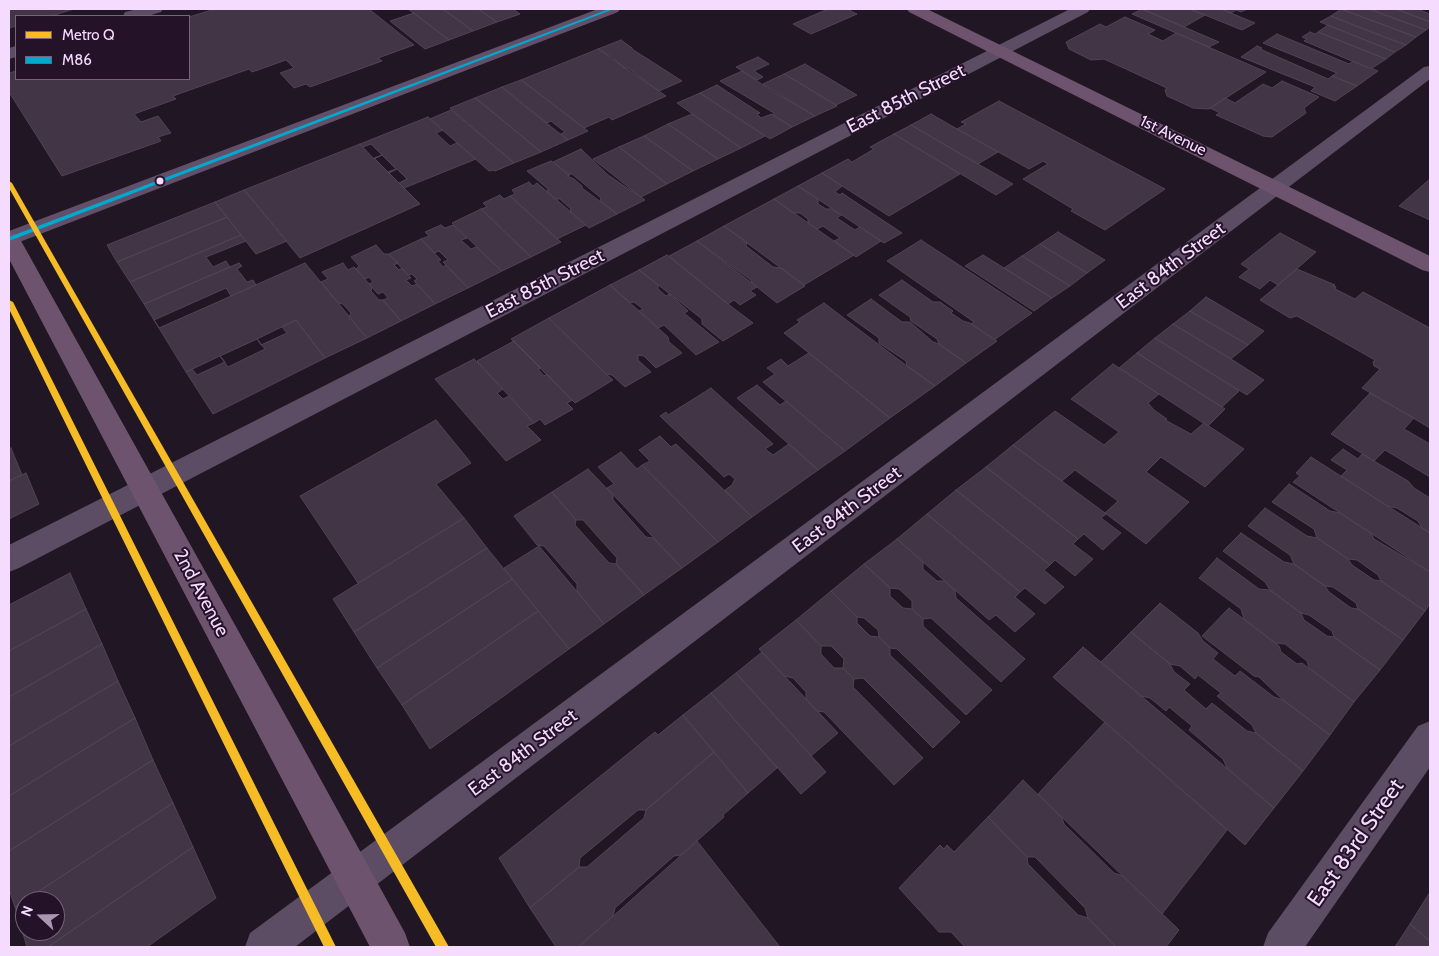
<!DOCTYPE html>
<html>
<head>
<meta charset="utf-8">
<style>
	body { margin:0 }
	#map { position:relative; width:1439px; height:956px; overflow:hidden; background:#211724; font-family:Cabin,sans-serif }
	canvas { display:block }
	.frame { position:absolute; inset:0; border:10px solid #f5dbfe; pointer-events:none }
	.legend { position:absolute; left:15px; top:15px; width:175px; height:65px; box-sizing:border-box; background:#241229; border:1px solid #78627e; margin:0; padding:6px 9px; list-style:none; font-size:15px; color:#f5dbfe }
	.legend li { display:flex; align-items:center; gap:10px; height:25px }
	.legend b { width:25px; border:1px solid #78627e }
	.north { position:absolute; left:15px; top:891px; width:50px; height:50px; box-sizing:border-box; background:#241229; border:1px solid #78627e; border-radius:50%; rotate:291deg; font-size:14px; font-weight:700; line-height:20px; text-align:center; color:#f5dbfe }
	.north::after { content:''; display:block; margin:auto; width:18px; height:22px; background:#ab96b2; clip-path:polygon(50% 0,100% 100%,50% 72%,0 100%) }
</style>
</head>
<body>
<div id="map">
<canvas width="1439" height="956"></canvas>
<div class="frame"></div>
<ul class="legend">
<li><b style="height:6px;background:#f6bc26"></b>Metro Q</li>
<li><b style="height:6px;background:#00a9ce"></b>M86</li>
</ul>
<div class="north">N</div>
</div>
<script>
const g = document.querySelector('canvas').getContext('2d');
g.lineJoin = 'round';
function fill(path, color) { g.fillStyle = color; g.fill(path, 'evenodd'); }
const shape = rows => new Path2D(rows.map(r => 'M' + r).join(''));
function trace(path, color, width, dash) { g.strokeStyle = color; g.lineWidth = width; g.lineCap = dash ? 'butt' : 'round'; g.setLineDash(dash || []); g.stroke(path); }
function drawText(font, color, halo, rows, align = 'center') {
  g.font = font + ' Cabin,sans-serif'; g.lineWidth = 4; g.setLineDash([]); g.textBaseline = 'middle'; g.strokeStyle = halo; g.fillStyle = color; for (const [text, x, y, turn = 0] of rows) {
    g.save(); g.translate(x, y); g.rotate((+turn || 0) * Math.PI / 180); g.textAlign = isNaN(turn) ? turn : align; if (halo) g.strokeText(text, 0, 0); g.fillText(text, 0, 0); g.restore();
  }
}
const building = shape([
	[9,9,74,9,51,16,16,16,16,26,9,28,9,9],
	[215,9,369,9,414,45,378,58,382,61,310,87,306,84,294,88,280,73,294,68,286,60,252,72,249,69,173,96,176,99,134,114,141,122,158,116,171,133,158,137,161,141,62,176,9,92,9,73,16,71,16,79,189,79,189,17,215,9],
	[408,9,443,9,473,31,449,40,408,9],
	[443,9,478,9,497,22,473,31,443,9],
	[478,9,513,9,520,14,497,22,478,9],
	[828,9,847,9,857,14,811,34,793,24,828,9],
	[1142,9,1219,42,1209,47,1132,14,1142,9],
	[1142,9,1190,9,1205,15,1184,27,1142,9],
	[1190,9,1221,9,1255,23,1242,30,1190,9],
	[1221,9,1247,9,1241,12,1236,10,1231,13,1221,9],
	[1341,9,1416,37,1406,45,1331,16,1341,9],
	[1341,9,1369,9,1426,30,1416,37,1341,9],
	[1369,9,1396,9,1430,22,1430,27,1426,30,1369,9],
	[1396,9,1417,9,1430,14,1430,22,1396,9],
	[414,13,449,40,425,49,390,21,414,13],
	[1331,16,1370,32,1406,45,1395,52,1320,22,1331,16],
	[1125,17,1155,30,1148,34,1163,41,1176,33,1266,72,1209,109,1193,108,1167,96,1165,90,1167,88,1104,59,1091,60,1069,49,1066,42,1100,24,1106,27,1125,17],
	[1328,25,1395,52,1386,59,1318,32,1328,25],
	[1310,32,1315,34,1318,32,1386,59,1371,69,1304,41,1307,39,1302,37,1310,32],
	[1277,34,1349,64,1353,61,1378,71,1357,86,1332,76,1337,73,1263,43,1277,34],
	[621,40,632,48,632,49,682,81,659,91,628,68,624,68,612,57,598,49,621,40],
	[1257,46,1262,48,1260,49,1328,79,1332,76,1357,86,1335,101,1311,91,1315,87,1241,57,1257,46],
	[598,49,647,83,666,96,612,120,609,117,584,128,521,80,598,49],
	[758,57,769,64,754,71,763,77,757,80,736,67,758,57],
	[805,64,857,95,836,105,784,74,805,64],
	[742,71,775,93,815,116,792,127,774,116,774,113,720,81,742,71],
	[784,74,805,86,837,106,815,116,763,84,784,74],
	[521,80,545,98,588,131,568,140,561,134,565,132,551,121,547,123,502,87,521,80],
	[1282,81,1319,97,1304,108,1306,113,1272,137,1263,136,1216,115,1220,113,1210,108,1225,98,1235,103,1263,84,1272,88,1282,81],
	[717,85,760,113,757,114,761,118,772,114,792,127,770,139,700,93,717,85],
	[502,87,522,104,568,140,541,152,475,98,502,87],
	[700,93,727,111,765,136,741,148,677,103,700,93],
	[475,98,482,103,541,152,514,163,450,108,475,98],
	[999,101,1165,189,1105,230,1071,211,1073,209,1023,179,1048,164,1043,161,1029,169,957,129,966,124,961,122,999,101],
	[451,110,495,147,514,163,495,171,493,170,489,171,430,119,451,110],
	[692,114,741,148,718,159,668,124,692,114],
	[931,114,957,129,998,152,978,164,911,125,931,114],
	[428,117,443,130,436,133,450,146,457,143,476,159,404,188,388,172,396,169,382,155,374,159,360,144,428,117],
	[668,124,718,159,693,171,644,136,668,124],
	[911,125,978,164,1013,184,996,195,894,134,911,125],
	[894,134,960,174,889,216,822,173,848,159,852,162,874,149,870,147,894,134],
	[644,136,693,171,667,184,619,147,644,136],
	[360,144,363,147,371,144,382,155,374,158,389,173,397,169,407,179,399,183,420,204,300,258,244,190,360,144],
	[619,147,667,184,641,197,593,159,619,147],
	[581,149,608,175,645,200,617,214,600,201,601,198,572,174,567,174,553,162,581,149],
	[551,161,570,175,567,176,574,179,582,186,582,188,617,214,589,228,570,212,571,209,560,199,555,199,547,192,548,189,527,171,551,161],
	[822,173,842,186,835,192,840,195,842,193,902,233,884,243,798,186,822,173],
	[1430,179,1430,220,1399,206,1430,179],
	[529,182,533,186,537,183,586,225,557,239,510,196,515,194,512,190,529,182],
	[798,186,818,199,818,204,826,209,832,209,841,215,837,218,855,230,860,227,881,241,856,257,834,241,840,238,823,226,817,229,808,223,808,219,800,213,793,213,774,199,798,186],
	[244,190,253,200,287,241,256,254,215,202,244,190],
	[500,195,504,199,510,196,561,242,531,257,481,209,487,207,483,203,500,195],
	[774,199,808,223,854,255,804,285,724,226,774,199],
	[215,202,227,217,117,262,107,245,215,202],
	[481,209,502,229,531,257,502,271,452,223,481,209],
	[227,217,241,235,130,282,117,262,227,217],
	[441,225,445,228,453,225,467,238,461,240,471,249,476,247,502,271,468,288,443,262,448,260,439,251,434,253,421,239,429,236,425,232,441,225],
	[724,226,747,242,746,246,773,267,781,268,805,286,777,303,752,283,751,280,697,241,724,226],
	[1058,232,1105,260,1087,273,1040,244,1058,232],
	[1280,233,1316,252,1278,285,1270,280,1260,289,1239,277,1249,269,1241,264,1280,233],
	[241,235,246,241,206,257,213,267,226,261,230,267,144,304,130,282,241,235],
	[421,239,441,260,438,261,443,267,446,265,468,288,435,304,414,281,417,279,412,274,408,275,389,254,421,239],
	[921,240,1032,313,994,340,971,324,974,322,887,261,921,240],
	[697,241,757,287,750,291,756,295,740,305,734,300,728,304,669,256,697,241],
	[1040,244,1087,273,1070,286,1022,256,1040,244],
	[376,245,384,254,389,254,398,263,394,265,399,270,402,268,411,278,406,280,412,286,417,284,435,304,401,321,383,300,388,298,383,292,378,294,369,284,373,282,369,277,365,279,356,269,359,266,351,257,376,245],
	[667,255,728,304,753,323,723,341,702,324,702,319,639,270,667,255],
	[983,255,1004,268,1052,298,1034,311,965,266,983,255],
	[1022,256,1070,286,1052,298,1004,268,1022,256],
	[239,263,242,266,237,269,247,282,253,280,256,285,159,328,144,304,239,263],
	[305,263,367,338,325,358,296,320,282,327,287,333,261,345,257,339,220,356,225,362,197,375,192,369,186,372,154,320,226,288,231,296,305,263],
	[343,263,348,270,354,267,372,287,371,291,379,300,383,300,401,321,367,338,349,317,351,313,343,304,338,303,321,282,328,279,322,272,343,263],
	[1297,269,1335,285,1333,286,1336,287,1335,289,1355,299,1363,292,1430,328,1430,428,1362,388,1380,369,1374,366,1373,362,1375,360,1297,316,1290,318,1260,300,1297,269],
	[639,270,658,285,658,289,666,296,669,294,688,311,684,313,719,342,696,355,664,325,658,328,639,311,643,309,634,302,630,303,610,285,639,270],
	[902,280,933,302,940,302,953,311,951,313,963,321,970,323,997,341,966,363,939,344,937,339,911,321,910,317,879,295,902,280],
	[610,285,668,337,669,342,682,353,656,368,644,356,638,355,638,360,651,372,625,387,612,375,606,374,549,318,610,285],
	[1206,297,1264,331,1248,345,1190,311,1206,297],
	[871,299,902,322,910,322,933,342,939,344,966,363,935,386,907,366,906,361,879,343,879,338,847,315,871,299],
	[824,303,907,366,935,386,890,418,784,333,800,322,797,320,824,303],
	[1190,311,1248,345,1231,359,1173,324,1190,311],
	[549,318,606,374,613,380,575,403,511,339,549,318],
	[296,320,325,358,213,414,186,372,220,356,228,367,265,349,257,339,296,320],
	[1173,324,1231,359,1264,380,1247,395,1155,338,1173,324],
	[1155,338,1239,391,1222,407,1137,353,1155,338],
	[514,341,541,368,538,369,544,376,547,374,572,400,567,403,573,409,545,425,540,419,534,423,477,361,514,341],
	[809,353,890,418,845,451,763,382,775,374,767,368,781,359,788,366,809,353],
	[1137,353,1222,407,1225,409,1208,426,1119,368,1137,353],
	[474,359,503,389,497,393,503,399,509,396,534,423,527,426,541,440,506,461,435,379,474,359],
	[1113,364,1159,394,1148,403,1154,410,1167,419,1165,420,1191,434,1204,423,1244,449,1205,487,1161,457,1146,472,1189,502,1146,544,1105,513,1118,501,1075,470,1062,481,1013,445,1055,411,1104,445,1119,432,1071,399,1113,364],
	[757,385,780,405,786,401,845,451,818,470,737,398,757,385],
	[711,388,773,444,765,449,773,455,789,444,818,470,752,517,725,490,732,485,735,479,729,474,724,477,660,416,666,412,668,415,711,388],
	[1370,393,1414,418,1404,429,1430,444,1430,477,1385,450,1374,461,1331,434,1370,393],
	[436,420,471,463,436,484,464,518,358,583,300,496,436,420],
	[660,436,671,447,676,444,752,517,718,542,642,465,650,461,639,450,660,436],
	[1013,445,1105,513,1106,514,1101,518,1121,533,1103,550,1084,534,1078,539,986,467,1013,445],
	[11,448,22,475,9,481,9,449,11,448],
	[1343,449,1358,459,1362,454,1408,481,1414,488,1430,498,1430,533,1422,528,1418,521,1397,508,1387,506,1341,476,1347,470,1331,460,1343,449],
	[621,452,637,469,642,465,718,542,682,568,607,488,614,484,598,467,621,452],
	[1311,457,1430,533,1430,572,1293,482,1300,476,1296,473,1311,457],
	[986,467,1078,539,1073,544,1093,559,1075,576,1055,560,1050,565,956,490,986,467],
	[588,469,613,495,613,500,646,537,653,538,682,568,644,595,616,564,617,558,583,520,576,520,552,492,588,469],
	[26,473,39,504,9,519,9,481,26,473],
	[1289,484,1330,511,1340,513,1371,533,1374,539,1430,572,1430,604,1425,611,1381,581,1378,575,1357,560,1348,559,1317,538,1314,529,1272,502,1289,484],
	[956,490,1050,565,1044,570,1064,587,1045,604,1025,588,1020,592,927,514,956,490],
	[552,492,576,520,575,525,609,563,616,564,644,595,604,624,577,591,577,584,544,546,537,545,514,516,552,492],
	[1265,508,1307,536,1317,538,1348,559,1352,565,1374,580,1381,581,1425,611,1403,640,1358,609,1356,603,1333,587,1325,586,1294,564,1290,555,1248,526,1265,508],
	[927,514,1020,592,1015,597,1035,614,1015,632,996,615,989,620,897,539,927,514],
	[464,518,487,548,354,632,333,599,464,518],
	[1241,533,1284,562,1294,564,1325,586,1329,592,1351,608,1358,609,1403,640,1380,670,1334,637,1332,631,1309,615,1301,613,1270,590,1265,582,1223,551,1241,533],
	[897,539,923,562,923,569,937,581,945,581,955,591,956,598,1025,659,1001,682,931,618,923,619,912,609,912,601,899,589,890,588,864,564,897,539],
	[539,546,604,624,569,649,504,568,539,546],
	[487,548,512,579,377,668,354,632,487,548],
	[1217,558,1259,589,1270,590,1301,613,1304,620,1327,636,1334,637,1380,670,1354,702,1309,668,1307,661,1285,644,1275,643,1244,619,1241,609,1199,578,1217,558],
	[864,564,890,588,890,596,903,608,912,609,923,619,923,626,992,690,966,715,897,649,890,648,879,637,878,630,864,618,857,617,831,591,864,564],
	[70,573,86,609,9,651,9,605,70,573],
	[512,579,538,611,402,705,377,668,512,579],
	[831,591,857,617,857,623,870,636,879,637,890,648,890,655,960,722,933,748,863,678,854,679,843,668,844,659,831,646,821,646,796,620,831,591],
	[1160,603,1198,633,1203,641,1218,653,1213,659,1235,676,1240,671,1274,697,1283,700,1330,735,1303,771,1256,733,1252,725,1217,696,1221,693,1198,675,1195,679,1180,666,1170,664,1131,632,1160,603],
	[1229,608,1279,646,1281,652,1297,664,1302,663,1354,702,1330,735,1283,700,1259,677,1254,676,1202,636,1229,608],
	[86,609,102,644,9,697,9,651,86,609],
	[538,611,569,649,430,749,402,705,538,611],
	[796,620,821,646,821,654,834,668,843,668,854,679,853,687,923,758,894,785,824,712,817,711,806,699,806,692,793,678,784,676,759,649,796,620],
	[1131,632,1170,664,1174,672,1190,684,1184,690,1206,709,1212,703,1247,731,1256,733,1303,771,1274,808,1227,768,1223,759,1189,730,1192,726,1169,707,1166,711,1150,698,1141,696,1101,662,1131,632],
	[102,644,118,681,9,746,9,697,102,644],
	[1083,647,1274,808,1245,845,1053,677,1083,647],
	[762,652,838,733,811,756,736,673,762,652],
	[736,673,826,772,801,794,711,693,736,673],
	[118,681,135,718,9,796,9,746,118,681],
	[711,693,777,768,748,793,683,715,711,693],
	[683,715,714,752,646,810,638,810,580,858,579,867,530,908,499,858,655,732,658,735,683,715],
	[135,718,153,760,9,851,9,796,135,718],
	[1105,722,1227,830,1162,914,1038,794,1105,722],
	[714,752,748,793,723,815,724,817,681,855,674,856,615,908,613,916,578,947,556,947,530,908,579,867,587,867,644,818,646,810,714,752],
	[153,760,173,803,15,907,9,889,9,851,153,760],
	[1023,780,1062,818,1064,824,1114,873,1123,876,1179,930,1166,947,1116,947,1088,918,1085,908,1035,857,1027,857,988,817,1023,780],
	[173,803,193,847,48,947,27,947,15,907,173,803],
	[25,901,55,901,55,931,25,931,25,901],
	[988,817,1027,857,1028,864,1078,915,1088,918,1116,947,965,947,951,932,939,932,899,888,940,845,944,849,947,845,954,852,988,817],
	[697,841,780,947,582,947,581,945,697,841],
	[193,847,216,898,147,947,48,947,193,847],
	[1430,892,1430,941,1410,924,1430,892],
	[1410,924,1430,941,1430,947,1395,947,1410,924]
]);
fill(building, '#423546');
trace(building, '#524257', 1);
fill(shape([
	[138,9,163,9,161,12,148,16,123,16,125,12,138,9],
	[1070,9,1090,9,1088,12,19,568,9,572,9,545,1070,9],
	[16,46,16,57,9,59,9,48,16,46],
	[1430,66,1430,79,295,947,245,947,250,933,1424,67,1430,66],
	[1430,721,1430,767,1305,947,1263,947,1268,933,1418,726,1430,721]
]), '#5c4d64');
fill(shape([
	[598,9,620,9,618,12,9,246,9,231,598,9]
]), '#62506a');
fill(shape([
	[907,9,927,9,1430,256,1430,272,1422,270,909,12,907,9],
	[9,232,17,234,20,239,293,729,405,933,410,947,370,947,9,259,9,232]
]), '#6d536d');
fill(shape([
	[609,9,614,9,9,241,9,237,609,9]
]), '#00a9ce');
fill(shape([
	[9,181,12,183,449,947,436,947,9,188,9,181],
	[9,300,13,302,336,947,324,947,9,309,9,300]
]), '#f6bc26');
for (const [x, y, r, color] of [
	[160,181,4.5,"#f5dbfe"]
]) { const dot = new Path2D(); dot.arc(x, y, r, 0, 2 * Math.PI); g.fillStyle = color; g.fill(dot); trace(dot, '#241229', 2); }
drawText('16px', '#f5dbfe', '#241229', [
	["1st Avenue",1173,136,26]
]);
drawText('19px', '#f5dbfe', '#241229', [
	["East 85th Street",906,99,-27],
	["East 84th Street",1171,266,-37],
	["East 85th Street",545,284,-27],
	["East 84th Street",847,510,-37],
	["2nd Avenue",201,593,62],
	["East 84th Street",523,753,-37]
]);
drawText('22px', '#f5dbfe', '#241229', [
	["East 83rd Street",1356,843,-55]
]);
</script>
</body>
</html>
